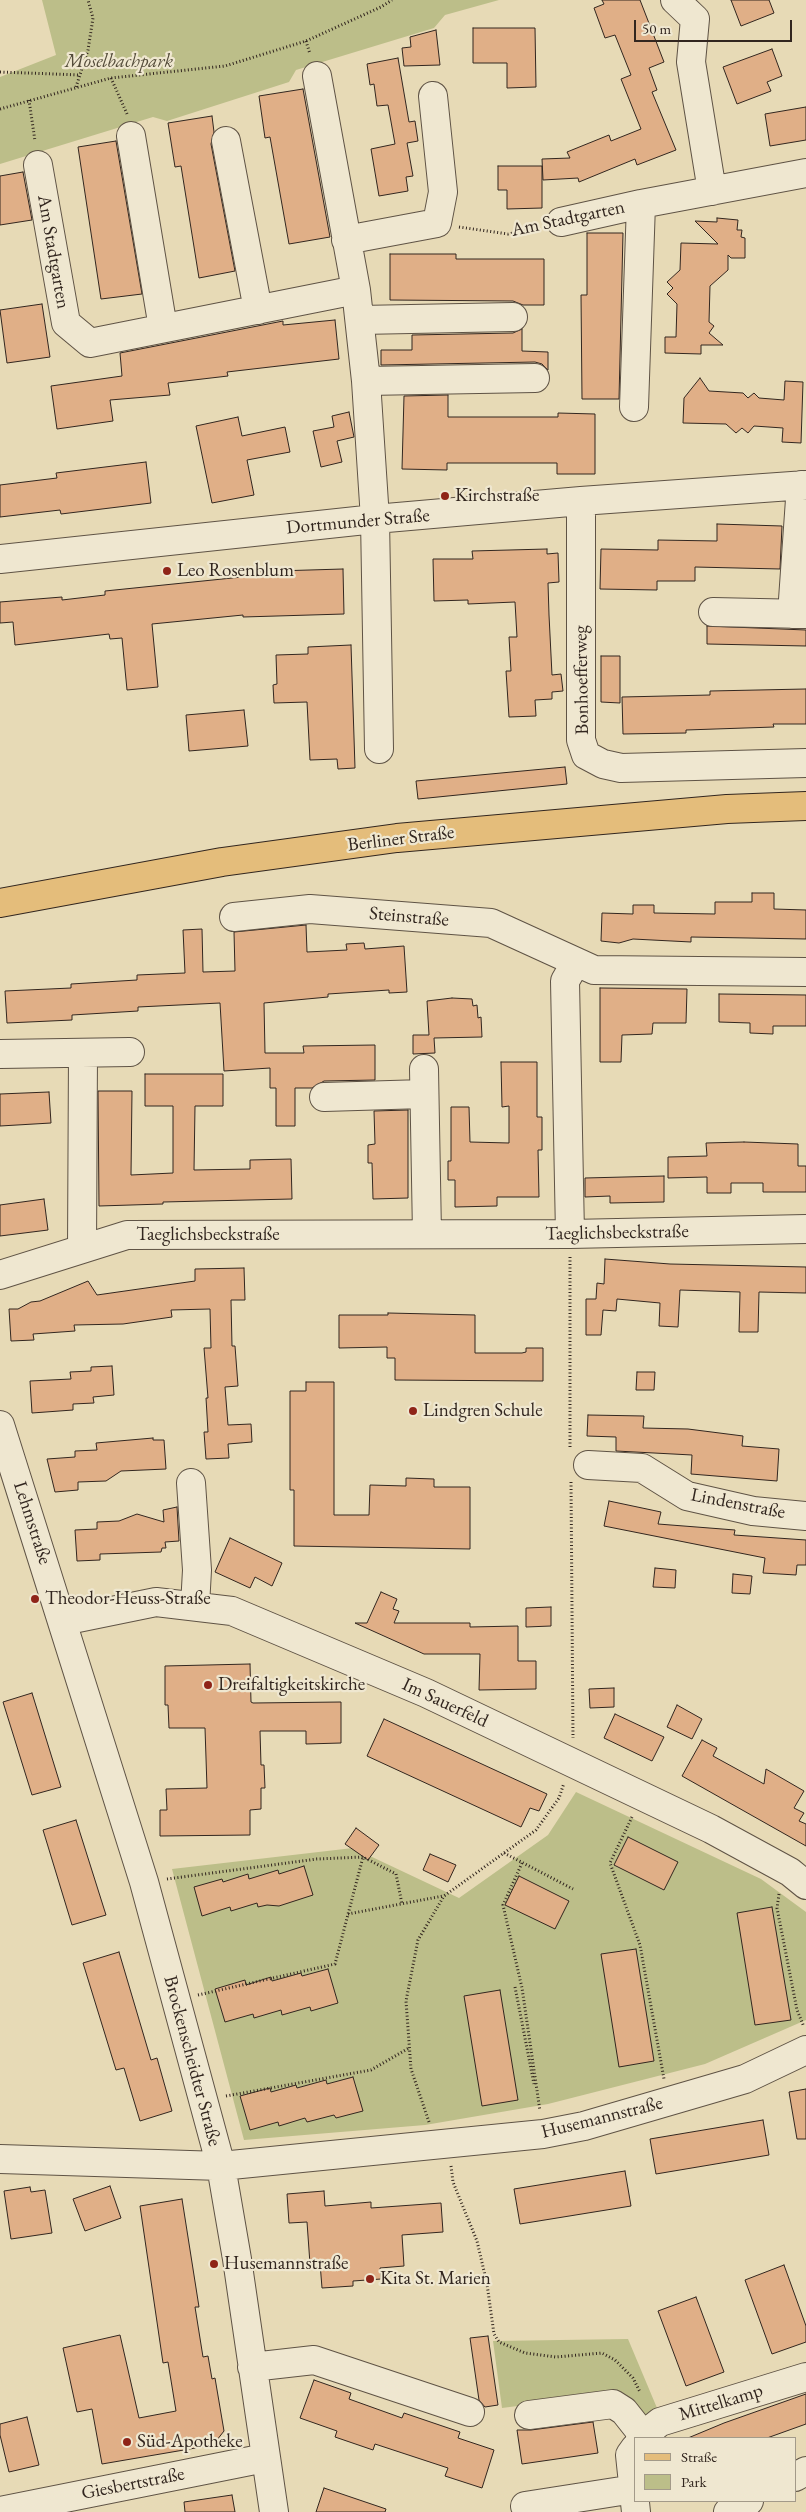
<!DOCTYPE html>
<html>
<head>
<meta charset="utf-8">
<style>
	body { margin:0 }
	#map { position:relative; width:806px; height:2512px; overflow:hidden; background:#e7dab6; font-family:"EB Garamond",serif }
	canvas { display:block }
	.legend { position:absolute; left:634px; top:2437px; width:162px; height:65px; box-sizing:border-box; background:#efe7d0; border:1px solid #a39a89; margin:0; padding:6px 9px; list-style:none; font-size:15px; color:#32261f }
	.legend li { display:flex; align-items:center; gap:10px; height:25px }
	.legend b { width:25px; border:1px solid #a39a89 }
	.scale { position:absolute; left:634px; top:20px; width:158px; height:22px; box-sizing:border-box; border:2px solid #32261f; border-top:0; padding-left:6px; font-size:15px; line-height:18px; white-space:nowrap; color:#32261f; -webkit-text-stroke:4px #efe7d0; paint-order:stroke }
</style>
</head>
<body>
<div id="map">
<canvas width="806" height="2512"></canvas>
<ul class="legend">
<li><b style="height:6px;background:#e4bd7b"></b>Straße</li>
<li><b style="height:14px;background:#bcbe89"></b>Park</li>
</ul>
<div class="scale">50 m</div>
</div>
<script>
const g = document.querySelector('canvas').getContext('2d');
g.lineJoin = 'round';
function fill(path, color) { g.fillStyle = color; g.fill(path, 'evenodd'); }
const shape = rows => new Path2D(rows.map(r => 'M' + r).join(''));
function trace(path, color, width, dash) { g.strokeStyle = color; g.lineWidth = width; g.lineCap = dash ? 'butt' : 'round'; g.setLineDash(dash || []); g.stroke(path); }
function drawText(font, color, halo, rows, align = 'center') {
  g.font = font + ' "EB Garamond",serif'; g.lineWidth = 4.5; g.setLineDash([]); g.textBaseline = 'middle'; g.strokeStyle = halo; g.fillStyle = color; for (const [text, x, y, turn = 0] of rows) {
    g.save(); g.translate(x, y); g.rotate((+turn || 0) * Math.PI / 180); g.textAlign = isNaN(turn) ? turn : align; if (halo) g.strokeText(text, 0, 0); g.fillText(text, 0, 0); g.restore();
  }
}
fill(shape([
	[42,0,499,0,445,15,434,28,296,70,289,82,167,121,153,117,0,164,0,77,56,55],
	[576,1792,761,1879,806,1912,806,2020,705,2064,548,2104,425,2125,244,2140,172,1869,353,1848,459,1898,548,1835],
	[628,2339,657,2408,637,2419,610,2394,502,2408,493,2341]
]), '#bcbe89');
const building = shape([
	[602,0,640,0,664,62,649,68,657,90,652,92,676,150,637,165,635,159,579,182,578,178,543,180,542,159,570,158,567,152,609,135,611,141,641,129,621,79,631,75,615,35,605,38,594,8,604,4,602,0],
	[731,0,769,0,774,13,741,26,731,0],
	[473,28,535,28,536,87,507,88,507,63,473,63,473,28],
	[436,30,440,65,404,66,402,48,411,47,410,37,436,30],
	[772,49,782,76,767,82,771,91,737,104,723,67,772,49],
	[398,58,409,122,415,121,418,141,407,143,413,176,406,177,408,191,379,196,371,149,395,144,388,105,377,106,374,84,370,85,367,64,398,58],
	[303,89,330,237,289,244,270,137,265,138,259,96,303,89],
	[806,107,806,140,770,146,765,114,806,107],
	[212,116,214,132,211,144,235,271,199,278,181,166,175,167,168,123,212,116],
	[116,141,142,294,101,299,78,147,116,141],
	[498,166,542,166,542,208,507,209,507,190,498,190,498,166],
	[23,172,32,220,0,225,0,176,23,172],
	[717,218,738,220,737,230,742,230,741,237,745,238,745,258,731,258,728,255,728,270,710,286,709,322,714,326,709,333,723,345,701,345,701,354,665,353,665,337,676,337,677,304,667,294,673,288,667,282,680,270,681,243,718,244,695,221,717,222,717,218],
	[587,233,623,233,619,399,582,399,581,295,587,295,587,233],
	[390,254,456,254,456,259,544,259,544,305,523,305,513,301,390,300,390,254],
	[42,304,50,357,7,363,0,310,42,304],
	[335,320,339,359,227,372,228,376,168,383,170,395,110,400,113,421,57,429,51,386,122,376,120,353,283,321,283,325,335,320],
	[522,329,522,351,548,352,548,370,542,364,535,362,381,365,381,350,412,350,412,335,513,333,522,329],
	[700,378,709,391,743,393,748,398,754,393,759,398,784,400,785,381,803,382,801,443,782,442,783,428,754,426,748,433,742,428,736,433,726,424,683,423,684,398,700,378],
	[448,395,448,417,558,417,558,413,595,414,595,474,557,474,557,463,447,463,447,470,402,469,404,396,448,395],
	[349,412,354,437,337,441,342,462,321,467,313,431,334,427,332,416,349,412],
	[238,417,242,436,285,427,290,452,247,460,254,495,212,503,196,426,238,417],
	[146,462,151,503,61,514,60,510,0,517,0,485,57,478,56,473,146,462],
	[717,524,782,526,780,569,695,567,695,581,657,581,657,590,600,589,601,549,658,550,658,540,717,541,717,524],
	[547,549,547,554,558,553,559,582,548,583,549,615,552,675,561,674,563,691,552,692,552,699,535,700,536,716,509,717,506,671,511,671,509,637,517,637,515,602,468,604,468,600,434,601,433,559,473,559,472,551,547,549],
	[343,569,344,614,243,617,243,615,152,624,158,687,127,690,122,638,110,639,109,634,15,645,13,622,0,623,0,602,62,597,62,600,105,595,105,591,242,577,242,572,343,569],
	[707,626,806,630,806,646,707,644,707,626],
	[351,645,355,768,338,769,337,759,310,760,307,702,274,703,273,685,277,684,276,655,308,654,308,647,351,645],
	[601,656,620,656,620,703,601,702,601,656],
	[806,689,806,724,773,724,774,727,686,730,686,733,623,734,622,697,710,695,710,691,806,689],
	[244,710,248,746,189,751,186,715,244,710],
	[565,767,567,784,418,799,416,781,565,767],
	[752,893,774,893,774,909,806,910,806,939,691,937,691,942,633,939,619,943,601,941,602,913,633,914,633,905,654,905,654,913,715,914,715,902,752,902,752,893],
	[306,925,307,952,347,950,346,944,364,943,365,949,404,946,407,992,389,993,389,990,328,994,328,997,264,1003,265,1053,304,1053,303,1046,375,1045,375,1080,324,1081,312,1088,295,1088,295,1126,276,1126,276,1088,270,1088,270,1068,224,1071,220,1003,138,1007,138,1011,72,1015,72,1020,7,1023,5,991,71,988,71,984,137,980,137,975,185,973,183,930,202,929,203,972,235,971,234,932,306,925],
	[600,988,687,989,686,1023,653,1023,652,1034,622,1035,621,1062,600,1062,600,988],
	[719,994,806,995,806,1026,773,1026,773,1034,750,1033,750,1023,719,1022,719,994],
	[452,998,472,999,473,1006,477,1005,478,1018,481,1017,482,1037,434,1038,435,1053,413,1054,413,1035,429,1035,427,1001,452,998],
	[501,1062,537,1062,537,1117,542,1117,542,1150,538,1150,539,1197,497,1197,497,1206,455,1207,455,1180,448,1180,448,1161,451,1161,451,1107,469,1107,470,1142,509,1143,509,1106,502,1107,501,1062],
	[145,1074,223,1074,223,1106,195,1106,194,1170,250,1169,250,1160,291,1159,292,1199,163,1202,163,1204,99,1206,98,1091,132,1091,131,1175,173,1173,173,1106,145,1106,145,1074],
	[49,1092,51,1123,0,1126,0,1094,49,1092],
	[408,1110,408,1198,373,1199,372,1163,368,1163,368,1145,375,1144,374,1111,408,1110],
	[744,1142,798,1144,798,1166,806,1166,806,1192,763,1192,763,1183,731,1183,731,1193,707,1193,707,1177,668,1178,668,1157,707,1156,706,1143,744,1142],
	[664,1176,664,1202,610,1203,610,1196,585,1197,585,1178,664,1176],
	[44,1199,48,1230,0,1236,0,1205,44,1199],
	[605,1259,670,1264,806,1267,806,1293,759,1292,758,1332,739,1332,740,1292,680,1290,678,1327,659,1326,660,1303,617,1299,616,1311,603,1310,601,1335,586,1335,586,1299,596,1299,597,1283,604,1284,605,1259],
	[244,1268,245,1300,231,1300,232,1346,235,1346,238,1386,225,1387,228,1425,251,1424,252,1442,228,1444,229,1458,206,1459,204,1432,208,1432,206,1398,208,1398,204,1348,211,1348,210,1309,171,1310,172,1317,123,1324,74,1325,75,1331,33,1334,34,1340,11,1341,9,1309,18,1309,31,1302,40,1301,88,1281,97,1295,195,1281,195,1269,244,1268],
	[388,1313,475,1315,475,1353,522,1353,526,1352,526,1348,543,1348,543,1381,395,1380,395,1358,387,1358,387,1347,339,1348,339,1315,388,1315,388,1313],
	[112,1366,114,1395,93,1397,94,1403,73,1404,73,1410,32,1413,30,1381,71,1379,70,1372,91,1371,91,1367,112,1366],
	[637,1372,655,1372,654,1390,636,1390,637,1372],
	[306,1382,334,1382,334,1515,369,1515,370,1485,406,1486,406,1478,434,1479,434,1487,470,1487,470,1549,294,1546,294,1490,290,1490,290,1391,306,1391,306,1382],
	[588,1415,644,1416,643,1428,688,1429,743,1436,742,1446,779,1449,777,1481,691,1474,692,1455,616,1451,616,1437,587,1436,588,1415],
	[153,1438,153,1440,164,1440,166,1469,121,1471,106,1481,78,1482,78,1490,55,1492,47,1459,75,1457,75,1451,97,1450,96,1443,153,1438],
	[609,1501,661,1512,658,1524,735,1530,734,1535,806,1540,806,1565,797,1565,796,1575,763,1573,765,1558,604,1526,609,1501],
	[177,1507,179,1541,165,1542,166,1548,162,1548,161,1552,100,1554,100,1560,77,1561,75,1530,97,1529,97,1522,119,1521,137,1514,164,1522,163,1510,177,1507],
	[230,1538,282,1563,272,1586,255,1577,250,1588,215,1572,230,1538],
	[655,1568,676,1570,675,1588,653,1587,655,1568],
	[733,1574,752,1576,750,1594,732,1593,733,1574],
	[381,1592,397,1599,393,1609,399,1611,394,1623,470,1623,470,1627,518,1626,518,1661,536,1661,536,1689,479,1690,480,1654,424,1654,355,1623,367,1623,381,1592],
	[551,1607,551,1626,526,1627,526,1608,551,1607],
	[250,1664,251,1702,253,1703,341,1702,341,1743,306,1744,306,1731,260,1731,261,1765,264,1765,265,1788,261,1788,261,1809,250,1810,250,1835,160,1836,160,1810,167,1810,166,1789,207,1788,205,1728,169,1728,168,1705,165,1705,165,1666,250,1664],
	[614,1688,614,1707,590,1708,589,1689,614,1688],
	[32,1693,61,1787,32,1795,3,1702,32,1693],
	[677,1705,702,1719,692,1739,667,1727,677,1705],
	[615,1714,664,1737,652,1761,604,1738,615,1714],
	[384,1719,547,1794,539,1811,530,1808,521,1827,367,1756,384,1719],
	[702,1740,717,1748,713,1756,764,1784,766,1769,804,1791,794,1808,804,1813,799,1821,806,1824,806,1846,682,1776,702,1740],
	[76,1820,106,1915,72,1925,43,1830,76,1820],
	[356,1828,379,1845,368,1860,345,1844,356,1828],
	[628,1837,678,1862,664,1890,614,1865,628,1837],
	[430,1854,456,1865,448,1882,423,1870,430,1854],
	[304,1866,313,1895,279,1906,267,1905,258,1907,257,1903,231,1911,230,1907,202,1916,194,1887,222,1879,223,1882,248,1874,249,1879,278,1870,279,1874,304,1866],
	[519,1876,569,1901,555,1929,505,1905,519,1876],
	[772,1907,791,2020,755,2025,737,1913,772,1907],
	[636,1949,654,2061,619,2067,601,1954,636,1949],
	[119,1952,151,2060,157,2058,172,2111,140,2121,124,2068,116,2070,83,1963,119,1952],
	[328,1969,338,2003,311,2011,310,2007,282,2015,281,2010,254,2018,253,2014,225,2022,215,1989,245,1980,246,1985,271,1977,272,1981,301,1973,302,1976,328,1969],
	[500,1990,518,2100,482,2106,464,1996,500,1990],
	[353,2077,363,2111,336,2118,334,2115,307,2122,305,2118,279,2126,278,2122,250,2130,240,2096,270,2088,271,2092,296,2085,297,2088,326,2080,327,2084,353,2077],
	[806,2089,806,2139,797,2139,789,2092,806,2089],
	[763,2120,769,2155,656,2174,650,2139,763,2120],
	[625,2171,631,2206,520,2224,514,2189,625,2171],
	[110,2186,121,2218,85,2231,73,2199,110,2186],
	[30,2187,31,2192,45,2190,52,2233,11,2239,4,2191,30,2187],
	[324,2191,325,2206,371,2202,371,2208,441,2203,443,2232,402,2235,404,2266,380,2268,381,2279,353,2281,353,2286,322,2288,320,2263,310,2264,307,2222,289,2223,287,2194,324,2191],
	[182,2199,199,2307,195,2307,203,2357,208,2356,212,2379,215,2378,224,2431,213,2445,102,2464,92,2409,77,2412,63,2348,120,2335,139,2418,176,2411,168,2362,163,2363,140,2206,182,2199],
	[784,2265,806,2326,806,2342,772,2354,745,2280,784,2265],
	[696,2297,724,2372,686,2386,658,2311,696,2297],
	[488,2336,498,2405,485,2407,479,2400,470,2338,488,2336],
	[314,2380,351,2393,349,2399,402,2418,404,2413,460,2432,458,2438,494,2450,482,2488,445,2476,448,2468,375,2444,373,2450,335,2437,337,2431,300,2418,314,2380],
	[806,2394,806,2424,767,2438,688,2438,724,2423,806,2394],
	[27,2417,39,2465,9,2472,0,2435,0,2424,27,2417],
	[593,2422,598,2453,522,2464,517,2430,531,2430,593,2422],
	[324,2488,386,2509,385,2512,316,2512,324,2488],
	[232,2495,235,2512,185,2512,184,2502,232,2495]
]);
fill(building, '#e0af87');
trace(building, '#32261f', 1);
const minor = shape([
	[675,0,695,19,691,62,712,191],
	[317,76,356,290,366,381,375,519,379,749],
	[131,136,163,328],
	[226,141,258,310],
	[38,165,66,323,90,343,356,290],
	[561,222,641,204,806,173],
	[346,240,437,223,443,192,433,96],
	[360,320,513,317],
	[366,381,535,378],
	[634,407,641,204],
	[581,501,581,740,586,755,603,764,621,768,806,763],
	[0,559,375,519,581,501,806,485],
	[713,612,806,614],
	[792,614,801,485],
	[234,917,310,909,491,923,594,970,806,972],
	[0,1054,130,1052],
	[424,1069,427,1234],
	[324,1097,424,1094],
	[570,1234,565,981,576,962],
	[82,1249,83,1053],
	[0,1275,127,1235,570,1234,806,1229],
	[0,1425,144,1882,221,2166,237,2259,274,2512],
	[588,1465,642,1468,687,1496,753,1511,806,1516],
	[191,1483,197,1570,195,1606],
	[63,1621,156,1602,232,1611,426,1693,711,1829,790,1872,806,1885],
	[0,2159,221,2166,543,2134,584,2126,745,2079,806,2050],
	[252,2367,314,2360,470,2412],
	[529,2415,613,2404,624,2411,643,2435],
	[640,2438,660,2422,806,2377],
	[635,2448,630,2455,636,2512],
	[795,2477,806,2471],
	[525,2506,634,2489],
	[0,2511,265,2458],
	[728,2512,749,2501]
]);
const major = shape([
	[0,903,222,862,397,838,727,809,806,806]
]);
trace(minor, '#5f5345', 30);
trace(major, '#32261f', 30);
trace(shape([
	[306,41,310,54],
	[0,72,80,75],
	[111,78,127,114],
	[76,87,88,50,93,18,88,0],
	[29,100,35,141],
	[0,109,111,78,225,66,306,41,381,7,392,0],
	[459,227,508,234,539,227],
	[570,1257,570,1448],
	[571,1482,573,1738],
	[632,1817,610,1863,640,1945,664,2079],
	[504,1853,573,1889],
	[522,1863,503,1905,522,1988,540,2111],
	[167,1879,317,1859,363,1857,396,1874,402,1904],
	[779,1894,777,1908,797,2010,804,2027],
	[348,1914,443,1896],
	[515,1987,534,2084],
	[198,1995,335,1964,363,1857],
	[226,2096,371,2070,409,2048],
	[429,2122,411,2069,406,2001,418,1940,444,1896,536,1830,559,1798,564,1783],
	[451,2166,453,2182,477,2241,487,2284,494,2334,499,2342,525,2353,556,2357,602,2353,615,2360,633,2378,640,2392]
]), '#32261f', 3, [1, 2.5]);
trace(minor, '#efe7d0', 28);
trace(major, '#e4bd7b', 28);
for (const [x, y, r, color] of [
	[445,496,5,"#8f2418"],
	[167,571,5,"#8f2418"],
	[413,1411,5,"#8f2418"],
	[35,1599,5,"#8f2418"],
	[208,1685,5,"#8f2418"],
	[214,2264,5,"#8f2418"],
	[370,2279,5,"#8f2418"],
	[127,2442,5,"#8f2418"]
]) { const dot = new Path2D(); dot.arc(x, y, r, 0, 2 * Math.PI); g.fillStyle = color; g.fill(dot); trace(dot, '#efe7d0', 2); }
drawText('italic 19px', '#544c3a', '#efe7d0', [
	["Moselbachpark",119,62]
]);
drawText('19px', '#32261f', '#efe7d0', [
	["Am Stadtgarten",568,219,-12],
	["Am Stadtgarten",53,252,80],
	["Dortmunder Straße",358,522,-5],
	["Bonhoefferweg",582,680,-91],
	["Berliner Straße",401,839,-7],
	["Steinstraße",409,917,5],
	["Taeglichsbeckstraße",617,1233,-1],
	["Taeglichsbeckstraße",208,1235],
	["Lindenstraße",738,1504,11],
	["Lehmstraße",32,1523,72],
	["Im Sauerfeld",445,1703,25],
	["Brockenscheidter Straße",192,2061,75],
	["Husemannstraße",602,2118,-14],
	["Mittelkamp",721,2403,-17],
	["Giesbertstraße",133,2484,-11]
]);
drawText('19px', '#32261f', '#efe7d0', [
	["Kirchstraße",455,496],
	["Leo Rosenblum",177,571],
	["Lindgren Schule",423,1411],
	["Theodor-Heuss-Straße",45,1599],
	["Dreifaltigkeitskirche",218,1685],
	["Husemannstraße",224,2264],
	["Kita St. Marien",380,2279],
	["Süd-Apotheke",137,2442]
], 'left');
</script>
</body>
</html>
